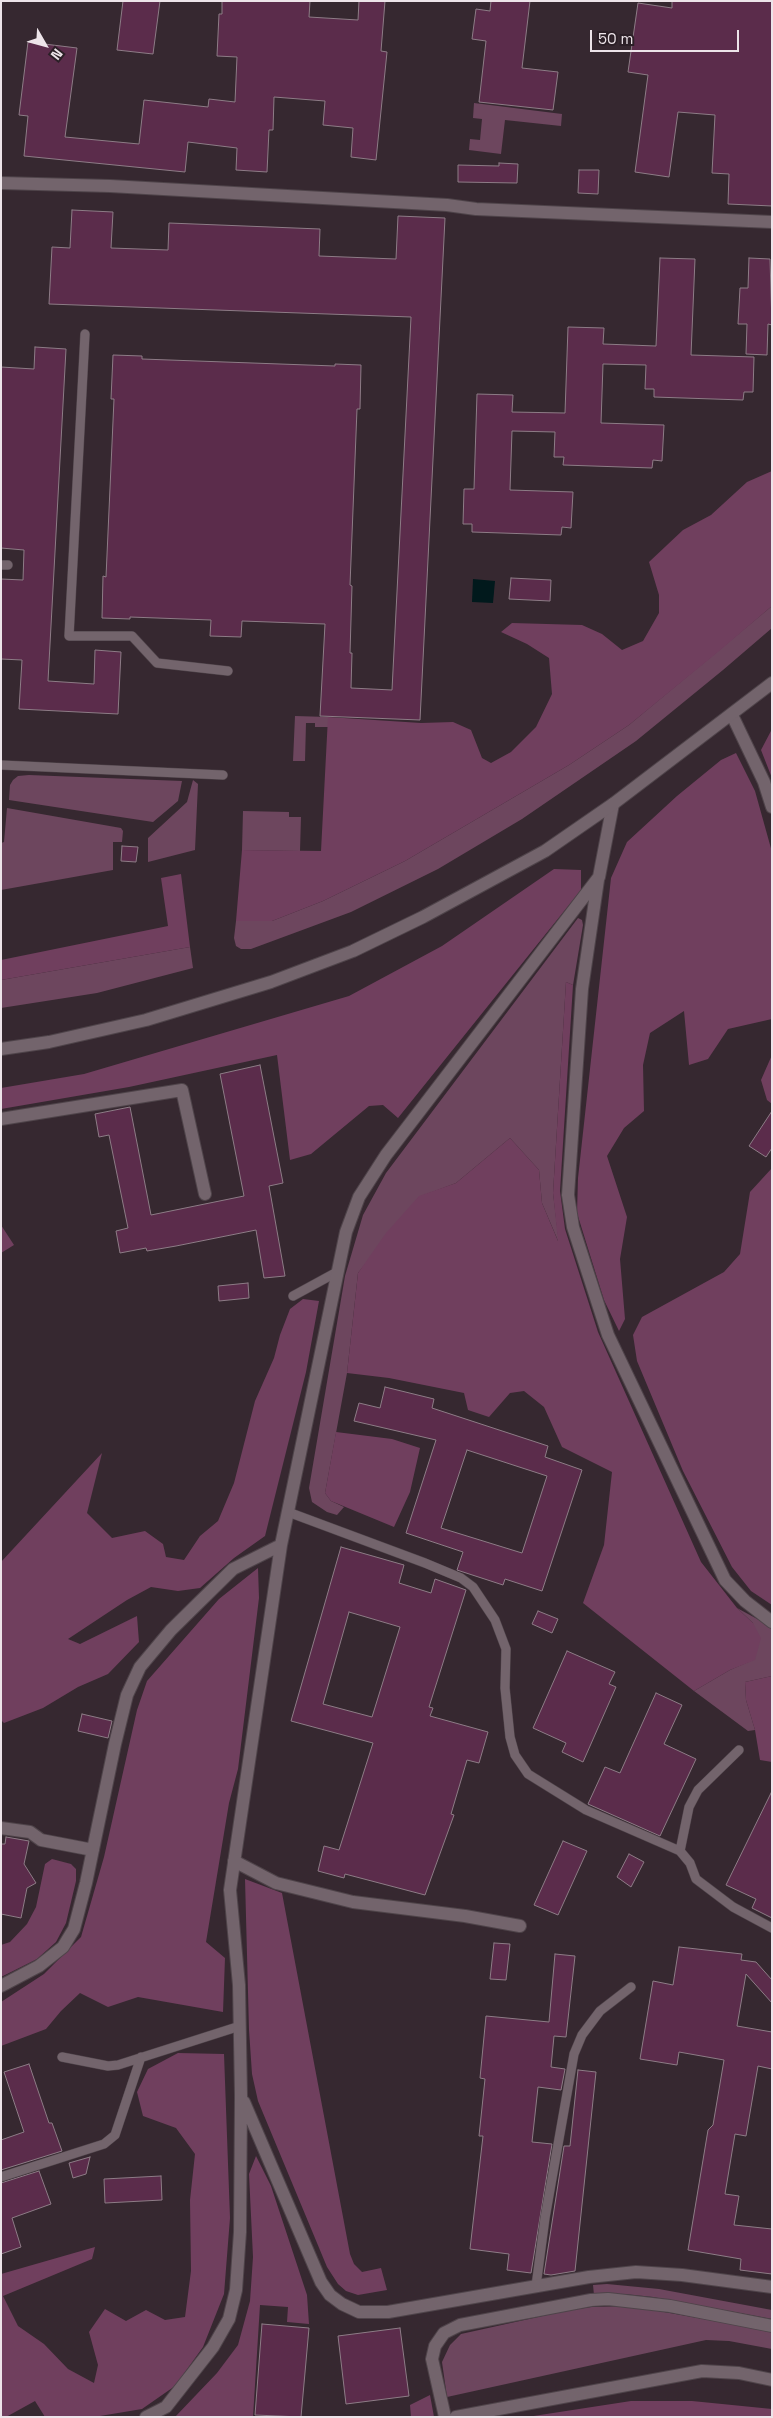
<!DOCTYPE html>
<html>
<head>
<meta charset="utf-8">
<style>
	body { margin:0 }
	#map { position:relative; width:773px; height:2418px; overflow:hidden; background:#362830; font-family:"Space Grotesk",sans-serif }
	canvas { display:block }
	.frame { position:absolute; inset:0; border:2px solid #ede4e9; pointer-events:none }
	.north { position:absolute; left:20px; top:20px; width:50px; height:50px; -webkit-text-stroke:4px #2b1f26; paint-order:stroke; rotate:128deg; font-size:14px; font-weight:700; line-height:20px; text-align:center; color:#ede4e9 }
	.north::after { content:''; display:block; margin:auto; width:18px; height:22px; background:#ede4e9; clip-path:polygon(50% 0,100% 100%,50% 72%,0 100%) }
	.scale { position:absolute; left:590px; top:30px; width:149px; height:22px; box-sizing:border-box; border:2px solid #ede4e9; border-top:0; padding-left:6px; font-size:15px; line-height:18px; white-space:nowrap; color:#ede4e9; -webkit-text-stroke:4px #2b1f26; paint-order:stroke }
</style>
</head>
<body>
<div id="map">
<canvas width="773" height="2418"></canvas>
<div class="frame"></div>
<div class="north">N</div>
<div class="scale">50 m</div>
</div>
<script>
const g = document.querySelector('canvas').getContext('2d');
g.lineJoin = 'round';
function fill(path, color) { g.fillStyle = color; g.fill(path, 'evenodd'); }
const shape = rows => new Path2D(rows.map(r => 'M' + r).join(''));
function trace(path, color, width, dash) { g.strokeStyle = color; g.lineWidth = width; g.lineCap = dash ? 'butt' : 'round'; g.setLineDash(dash || []); g.stroke(path); }
fill(shape([
	[474,103,562,114,561,126,505,120,501,154,469,150,470,139,480,140,482,119,473,118],
	[772,606,772,628,723,670,636,741,522,819,438,869,351,912,251,949,241,949,236,946,234,938,236,921,272,921,323,901,405,861,569,765,629,725],
	[295,716,328,717,328,727,315,727,315,723,306,723,305,761,293,761],
	[29,775,182,781,178,801,153,822,9,800,10,785,13,780,18,776],
	[193,780,198,784,195,850,148,862,148,838,187,802],
	[7,808,121,828,123,831,122,842,113,842,113,870,1,890,1,843,4,842],
	[243,811,289,812,289,817,301,817,300,851,242,850],
	[578,918,582,920,583,925,573,985,566,982,553,1193,559,1243,542,1203,539,1170,510,1138,456,1183,419,1197,358,1273,347,1373,325,1493,331,1501,344,1507,337,1515,327,1512,312,1502,309,1488,345,1276,363,1215,386,1173],
	[190,947,193,968,97,993,1,1008,1,980],
	[737,1608,772,1627,772,1676,745,1682,746,1700,755,1730,748,1731,694,1691,730,1670,755,1659,753,1623],
	[607,2284,659,2289,772,2310,772,2319,653,2297,624,2294,594,2295,593,2285],
	[630,2306,772,2331,772,2349,729,2341,706,2340,447,2397,442,2362,450,2345,461,2334,565,2311,591,2307]
]), '#6d465e');
fill(shape([
	[772,471,772,606,718,652,629,725,569,765,405,861,323,901,272,921,236,921,242,850,321,851,328,717,421,723,453,722,471,730,482,758,491,763,511,752,536,727,552,694,549,658,527,644,501,632,512,623,582,625,602,634,622,650,643,641,659,613,659,595,649,562,683,530,711,515,747,482],
	[772,729,772,778,761,750],
	[736,753,755,791,772,852,772,1019,728,1029,708,1059,689,1065,684,1011,650,1033,643,1065,644,1111,624,1128,607,1156,627,1217,620,1259,625,1319,619,1331,604,1300,577,1213,578,1178,611,878,627,842,677,796,721,760],
	[554,869,581,870,581,890,398,1118,383,1105,369,1106,311,1154,290,1160,277,1055,129,1087,1,1109,1,1088,84,1074,349,996,442,946],
	[181,874,190,947,1,980,1,960,168,926,161,878],
	[566,982,573,985,560,1191,565,1229,598,1332,701,1562,737,1608,753,1623,761,1638,755,1660,730,1670,694,1691,583,1603,604,1545,612,1472,562,1447,544,1407,524,1391,510,1393,489,1417,468,1410,464,1393,389,1378,347,1373,358,1273,386,1233,419,1196,456,1183,510,1138,539,1170,542,1203,558,1241,553,1193],
	[772,1055,772,1104,767,1100,761,1080],
	[772,1168,772,1605,751,1591,732,1567,683,1471,637,1361,633,1335,642,1317,724,1272,740,1254,750,1192],
	[1,1225,14,1245,1,1253],
	[303,1299,319,1301,306,1372,265,1536,234,1558,200,1588,178,1591,151,1587,127,1600,68,1639,80,1644,137,1616,139,1642,108,1674,78,1687,43,1708,4,1723,1,1720,1,1562,102,1453,87,1513,112,1538,145,1531,163,1544,166,1557,184,1560,200,1536,218,1521,234,1483,255,1401,274,1358,280,1335,290,1309],
	[336,1432,392,1439,420,1448,410,1492,394,1527,331,1501,325,1493],
	[258,1568,259,1598,238,1769,229,1803,206,1942,225,1958,223,2012,138,1997,108,2007,80,1993,61,2011,46,2029,1,2046,1,2002,44,1974,81,1937,104,1857,137,1710,147,1681,219,1599],
	[772,1676,772,1762,760,1760,755,1730,746,1700,745,1682],
	[52,1859,71,1864,76,1869,76,1881,66,1923,56,1942,37,1959,1,1977,1,1945,10,1942,27,1924,36,1907,45,1864],
	[245,1879,282,1893,350,2254,354,2264,362,2272,381,2268,387,2290,358,2295,346,2291,338,2284,327,2267,258,2101,252,2074,249,2030],
	[178,2053,224,2054,230,2218,224,2294,203,2347,175,2386,142,2409,94,2417,45,2417,35,2401,6,2417,1,2417,1,2274,95,2247,92,2259,3,2296,18,2326,44,2344,68,2369,94,2383,98,2365,89,2332,105,2309,126,2321,146,2310,165,2320,185,2317,191,2271,190,2200,195,2154,176,2128,143,2116,137,2092,148,2069],
	[256,2156,271,2186,307,2295,309,2324,287,2322,288,2307,260,2305,253,2417,175,2417,217,2373,238,2345,250,2301,253,2257,249,2174],
	[430,2395,434,2417,411,2417,410,2405],
	[631,2401,692,2401,772,2409,772,2417,527,2417]
]), '#703f5e');
fill(shape([
	[473,579,495,581,493,603,472,602]
]), '#01191c');
const building = shape([
	[123,1,160,1,153,54,117,50,123,1],
	[222,1,310,1,309,17,358,20,359,1,385,1,381,51,387,52,376,160,351,157,353,128,323,125,325,101,274,97,273,130,269,130,267,172,236,170,237,148,188,142,185,172,24,156,28,116,19,115,28,42,77,48,65,137,139,144,144,100,208,107,209,99,235,102,237,57,217,56,219,14,222,14,222,1],
	[491,1,530,1,522,68,558,72,553,110,479,102,486,41,472,39,476,9,490,11,491,1],
	[672,1,772,1,772,206,728,204,729,174,712,173,715,115,678,112,669,177,635,172,648,75,628,72,638,3,672,8,672,1],
	[499,163,518,164,517,183,458,182,458,165,499,166,499,163],
	[579,170,599,170,598,194,578,193,579,170],
	[72,210,113,212,111,248,168,250,169,223,320,229,319,256,396,259,398,216,445,218,420,720,320,716,325,624,242,621,241,637,210,636,211,620,130,617,130,619,102,618,103,576,106,577,114,399,111,399,113,355,142,356,142,359,335,366,335,364,361,365,360,409,357,409,350,585,352,586,350,653,352,653,351,688,392,690,411,317,49,304,52,247,70,248,72,210],
	[660,258,695,259,691,355,754,357,753,392,744,392,743,400,654,397,654,389,645,389,646,365,603,364,601,423,664,425,662,461,653,460,652,468,563,465,564,457,554,457,555,432,512,431,510,490,573,492,571,528,562,527,561,535,472,532,472,524,463,524,464,489,474,489,477,394,513,395,512,412,565,413,568,327,604,328,603,344,656,346,660,258],
	[749,258,770,259,772,325,768,324,767,355,746,354,747,324,738,324,740,288,748,288,749,258],
	[35,347,66,349,48,681,94,684,95,650,121,652,118,714,19,709,22,660,1,659,1,579,23,580,24,550,1,548,1,367,34,369,35,347],
	[511,578,551,580,550,601,509,599,511,578],
	[122,846,138,847,136,862,121,861,122,846],
	[260,1065,283,1183,269,1186,285,1276,264,1278,256,1230,176,1246,147,1251,146,1248,120,1253,116,1231,128,1228,109,1135,99,1137,95,1114,130,1107,151,1215,244,1196,220,1074,260,1065],
	[772,1111,772,1148,766,1157,749,1146,772,1111],
	[248,1283,249,1298,219,1301,218,1286,248,1283],
	[385,1387,434,1399,432,1408,548,1446,545,1457,582,1470,542,1591,505,1579,503,1585,457,1570,463,1552,406,1533,436,1440,354,1421,359,1403,380,1408,385,1387],
	[467,1450,547,1476,522,1553,441,1528,467,1450],
	[341,1547,404,1565,399,1583,431,1593,435,1579,466,1590,429,1707,433,1708,430,1716,488,1732,479,1763,467,1760,451,1814,454,1815,425,1895,345,1874,344,1878,318,1871,324,1846,339,1850,373,1743,291,1721,341,1547],
	[349,1612,400,1627,372,1717,323,1704,349,1612],
	[538,1611,558,1619,552,1633,532,1624,538,1611],
	[567,1651,615,1672,609,1684,616,1687,583,1762,562,1752,566,1743,533,1728,567,1651],
	[656,1693,682,1705,664,1744,696,1759,660,1836,588,1804,605,1767,620,1773,656,1693],
	[82,1714,112,1721,108,1738,78,1731,82,1714],
	[772,1791,772,1918,752,1908,756,1899,726,1885,772,1791],
	[6,1837,29,1841,24,1864,36,1883,27,1888,21,1918,1,1914,1,1844,5,1844,6,1837],
	[563,1841,587,1851,558,1915,534,1905,563,1841],
	[629,1854,644,1862,631,1887,617,1877,629,1854],
	[494,1943,510,1944,506,1980,490,1979,494,1943],
	[679,1947,742,1954,741,1960,756,1962,772,1980,772,2003,746,1974,737,2026,772,2032,772,2069,758,2066,746,2136,735,2134,725,2194,739,2196,734,2225,772,2229,772,2274,740,2270,741,2259,688,2250,708,2130,713,2125,724,2060,679,2052,677,2065,640,2059,653,1981,673,1985,679,1947],
	[555,1954,575,1956,566,2037,554,2036,551,2067,565,2069,561,2090,538,2087,532,2142,552,2144,531,2273,507,2270,509,2254,470,2249,483,2136,479,2136,485,2079,480,2078,486,2016,549,2022,555,1954],
	[29,2064,49,2123,52,2123,62,2151,1,2170,1,2140,24,2132,4,2072,29,2064],
	[578,2070,596,2072,575,2271,551,2275,544,2274,564,2146,570,2146,578,2070],
	[90,2157,86,2174,73,2178,69,2163,90,2157],
	[39,2171,51,2204,12,2218,21,2247,1,2254,1,2183,39,2171],
	[161,2176,162,2200,105,2203,104,2179,161,2176],
	[262,2324,309,2328,301,2417,255,2415,262,2324],
	[400,2328,409,2396,346,2404,338,2336,400,2328]
]);
fill(building, '#5b2c4b');
trace(building, '#8d7c86', 1);
const service = shape([
	[85,334,69,636,132,636,157,663,228,671],
	[1,565,8,565],
	[1,765,223,775],
	[293,1296,337,1272],
	[288,1512,425,1563,461,1578,473,1587,495,1620,506,1649,505,1688,510,1737,515,1755,528,1774,586,1810,680,1851,690,1863,696,1879,733,1907,772,1928],
	[680,1851,689,1807,698,1790,739,1750],
	[62,2057,108,2066,118,2065,240,2026],
	[1,2177,104,2144,115,2135,141,2057],
	[536,2286,545,2218,574,2054,582,2035,600,2011,631,1987]
]);
const minor = shape([
	[1,183,110,186,447,205,476,209,772,222],
	[732,715,764,782,772,807],
	[598,880,582,989,568,1195,573,1227,608,1335,725,1580,745,1601,772,1622],
	[1,1119,182,1090,205,1194],
	[1,1828,30,1832,41,1840,93,1850],
	[234,1861,276,1883,353,1902,465,1916,520,1926],
	[1,1986,39,1966,63,1947,74,1929,86,1883,115,1744,127,1695,140,1667,171,1630,233,1569,281,1545],
	[244,2102,321,2282,330,2295,342,2304,359,2312,388,2312,589,2277,636,2272,682,2275,772,2287],
	[146,2417,166,2407,213,2347,229,2319,236,2290,240,2232,241,2096,239,1985,230,1890,281,1545,346,1232,359,1197,386,1155,599,877,613,804],
	[445,2417,432,2359,435,2346,444,2333,460,2325,591,2300,608,2299,670,2306,772,2326],
	[456,2417,702,2371,739,2373,772,2380]
]);
const tertiary = shape([
	[1,1049,49,1042,146,1020,271,982,353,951,423,917,545,851,613,804,772,683]
]);
trace(service, '#4f444a', 10);
trace(minor, '#4f444a', 14);
trace(tertiary, '#4f444a', 14);
trace(service, '#73646c', 9);
trace(minor, '#73646c', 12);
trace(tertiary, '#73646c', 12);
</script>
</body>
</html>
